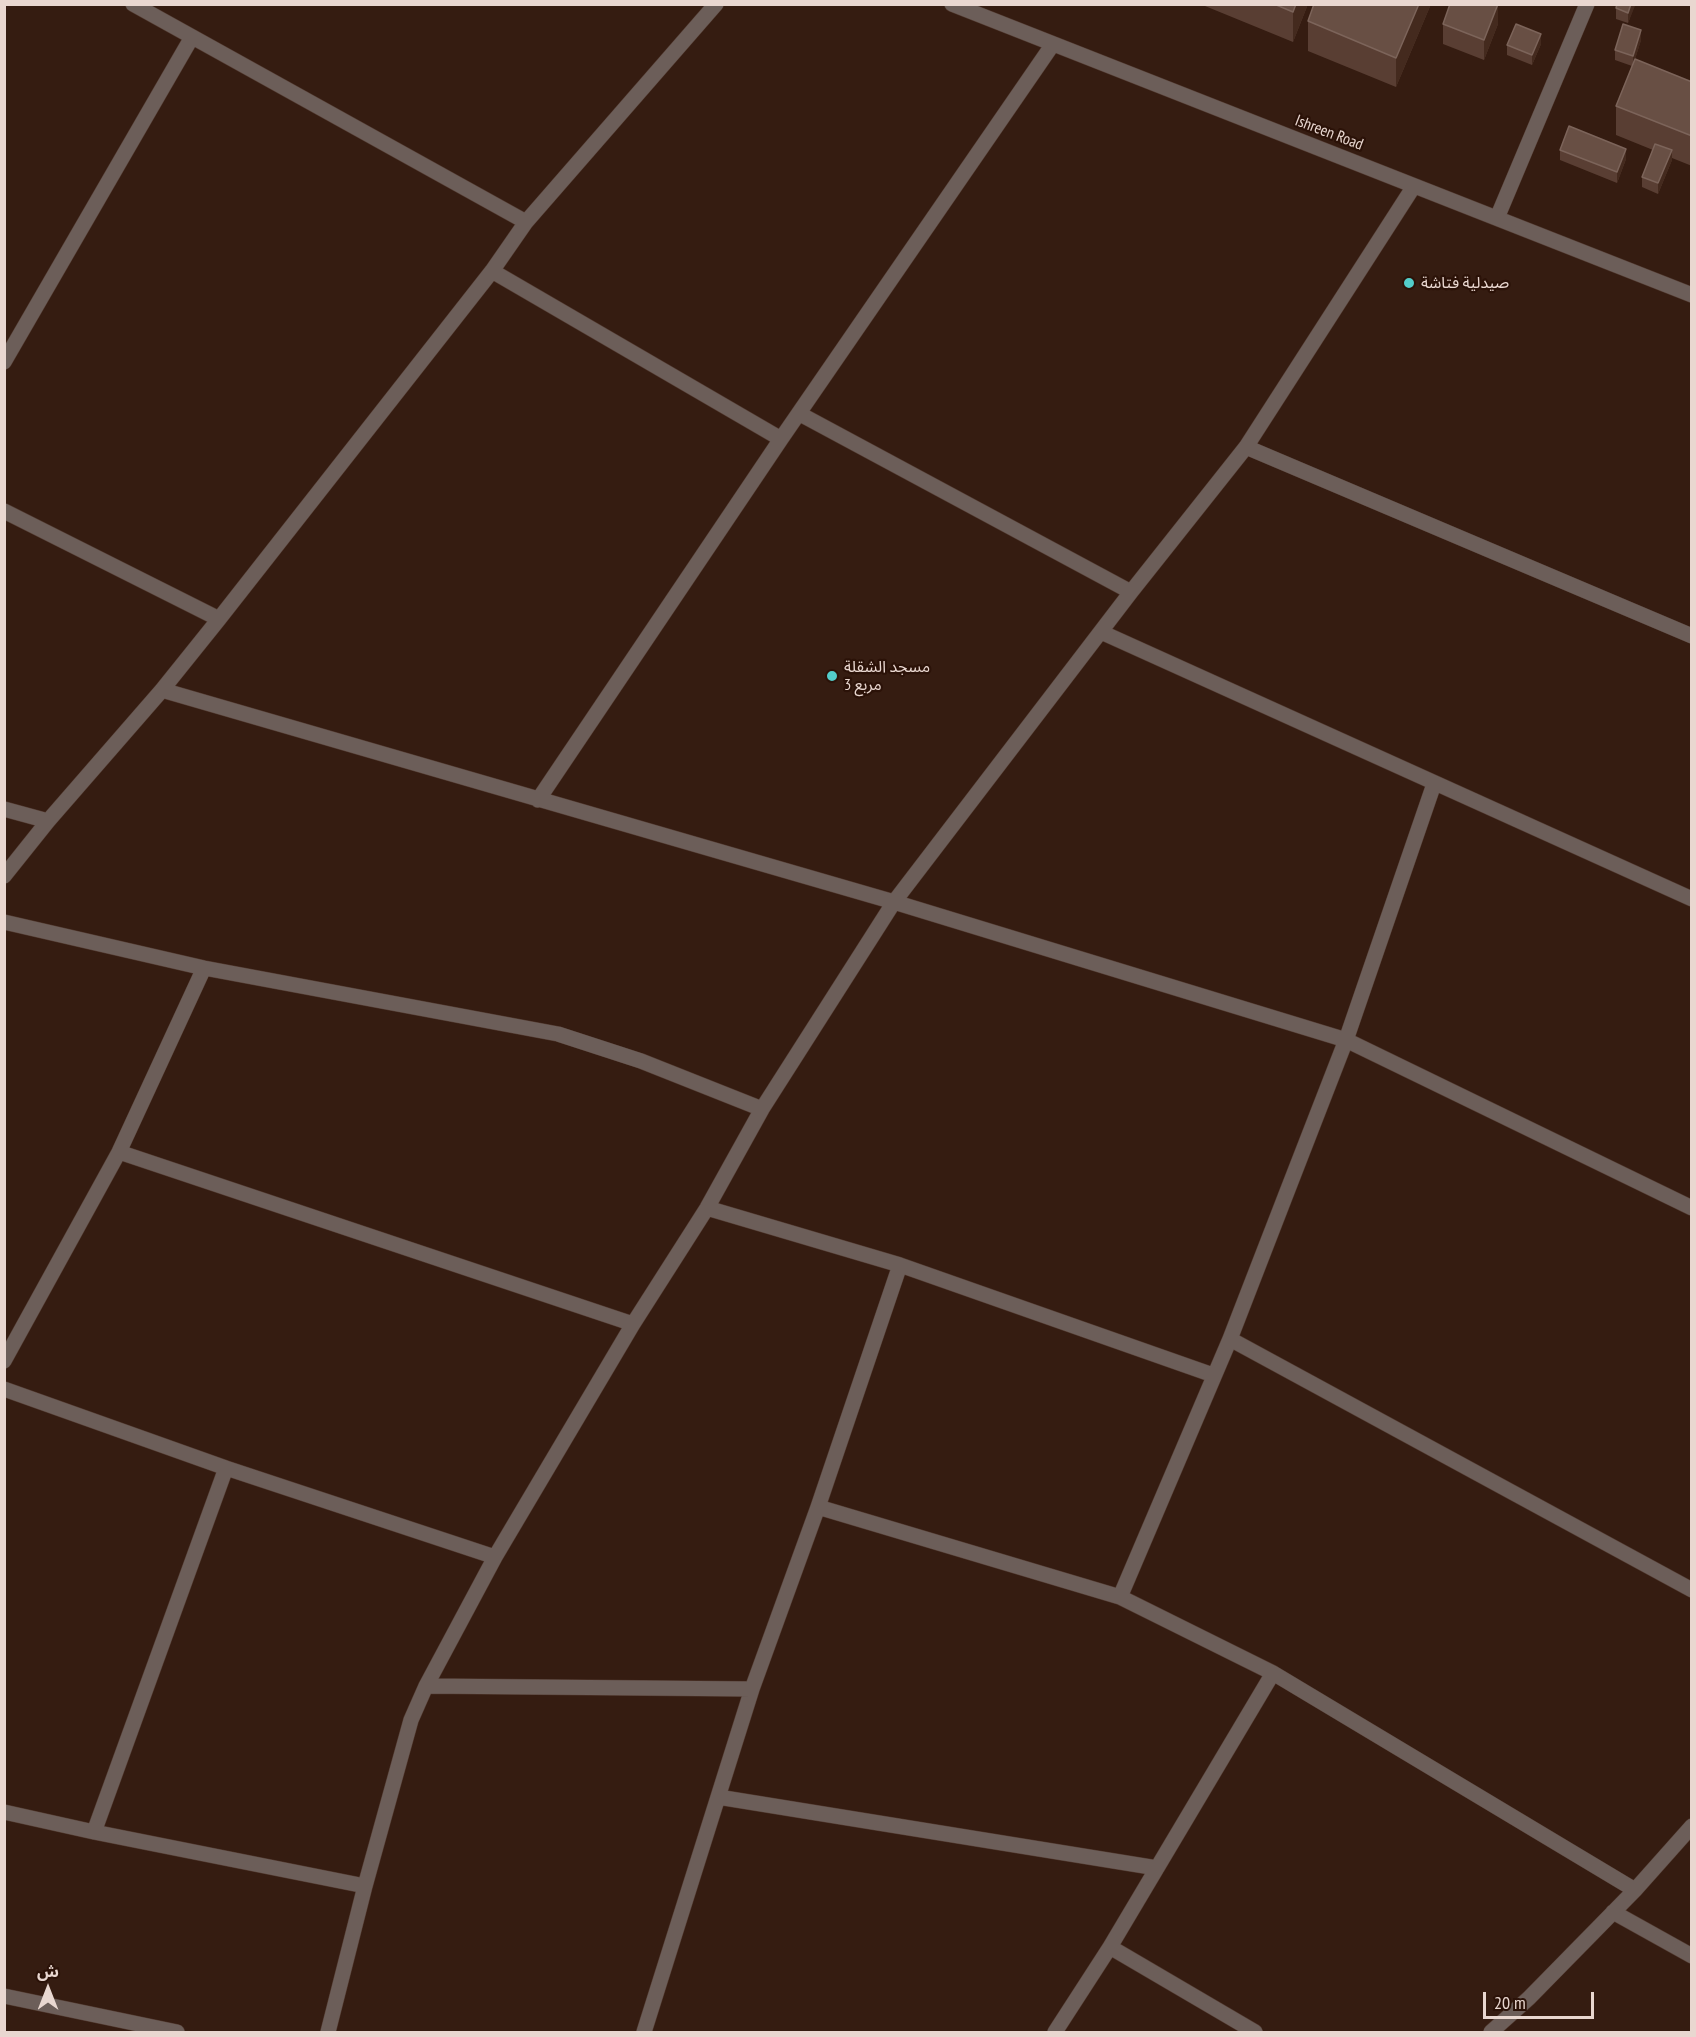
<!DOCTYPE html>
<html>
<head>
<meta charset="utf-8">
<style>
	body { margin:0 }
	#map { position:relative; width:1696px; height:2037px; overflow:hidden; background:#351c11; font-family:"PT Sans Narrow","Noto Sans Arabic",sans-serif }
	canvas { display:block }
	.frame { position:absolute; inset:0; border:6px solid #e9d7d0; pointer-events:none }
	.north { position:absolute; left:18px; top:1959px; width:60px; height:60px; -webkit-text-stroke:4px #2b1208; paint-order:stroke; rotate:0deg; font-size:16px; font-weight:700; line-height:24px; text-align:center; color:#e9d7d0 }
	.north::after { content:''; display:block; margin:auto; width:21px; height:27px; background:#e9d7d0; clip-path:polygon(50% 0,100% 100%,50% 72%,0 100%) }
	.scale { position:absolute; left:1483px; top:1992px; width:111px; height:27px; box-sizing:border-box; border:3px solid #e9d7d0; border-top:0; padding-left:8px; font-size:18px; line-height:21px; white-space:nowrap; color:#e9d7d0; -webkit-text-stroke:4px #2b1208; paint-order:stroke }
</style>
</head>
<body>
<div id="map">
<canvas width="1696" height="2037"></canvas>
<div class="frame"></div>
<div class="north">ش</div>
<div class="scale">20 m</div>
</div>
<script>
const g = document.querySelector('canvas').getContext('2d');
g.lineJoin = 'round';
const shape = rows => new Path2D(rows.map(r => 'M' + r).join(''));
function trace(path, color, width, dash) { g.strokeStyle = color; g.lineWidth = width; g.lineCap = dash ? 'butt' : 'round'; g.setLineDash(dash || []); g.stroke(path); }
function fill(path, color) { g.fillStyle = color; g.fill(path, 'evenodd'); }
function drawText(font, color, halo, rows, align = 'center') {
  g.font = font + ' "PT Sans Narrow","Noto Sans Arabic",sans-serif'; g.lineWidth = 4.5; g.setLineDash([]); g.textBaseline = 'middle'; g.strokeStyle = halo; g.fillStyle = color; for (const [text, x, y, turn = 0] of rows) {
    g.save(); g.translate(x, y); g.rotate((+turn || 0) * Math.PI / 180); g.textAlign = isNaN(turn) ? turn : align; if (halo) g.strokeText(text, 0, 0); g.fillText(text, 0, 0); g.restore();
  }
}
const minor = shape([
	[133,4,526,222],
	[952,4,1692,295],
	[1497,218,1587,4],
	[492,271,781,439],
	[4,362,192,37],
	[800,414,1131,592],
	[1246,447,1692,636],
	[4,511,219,619],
	[1101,632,1692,899],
	[162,690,894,902,1346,1040,1692,1208],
	[538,800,781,439,1053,44],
	[4,809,48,821],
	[4,876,48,821,162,690,219,619,492,271,526,222,716,4],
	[4,922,204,968,558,1034,641,1061,762,1109],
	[119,1152,633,1324],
	[707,1208,900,1265,1213,1375],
	[1230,1339,1692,1590],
	[4,1361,119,1152,204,968],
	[4,1389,226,1468,495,1557],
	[818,1507,1120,1597,1273,1673,1635,1890],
	[1120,1597,1230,1339,1285,1197,1346,1040,1434,784],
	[426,1686,752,1689],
	[718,1797,1157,1868],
	[4,1812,94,1832,365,1886],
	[94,1832,226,1468],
	[1613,1912,1692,1956],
	[1110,1947,1255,2032],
	[4,1996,177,2032],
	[328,2032,365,1886,411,1720,426,1686,495,1557,633,1324,707,1208,762,1109,894,902,1131,592,1246,447,1414,186],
	[644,2032,752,1689,818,1507,900,1265],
	[1055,2032,1110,1947,1273,1673],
	[1491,2032,1529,1998,1635,1890,1692,1826]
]);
trace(minor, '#523a30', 16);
trace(minor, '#6c5e59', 15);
fill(shape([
	[1205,4,1308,4,1293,42,1205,6],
	[1431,4,1396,87,1308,51,1308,21],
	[1635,4,1628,23,1616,19,1616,8],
	[1443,24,1498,24,1484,60,1443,44],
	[1641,40,1635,59,1692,82,1692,166,1672,158,1672,160,1658,194,1642,187,1642,177,1653,150,1616,135,1616,106,1632,66,1615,60,1615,50],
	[1541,44,1532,65,1507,55,1507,45],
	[1560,150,1626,159,1617,183,1560,160]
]), '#593e33');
fill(shape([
	[1296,4,1308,4,1293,42,1293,12],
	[1419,4,1431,4,1396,87,1396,58],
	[1498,4,1498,24,1484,60,1484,40],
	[1631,4,1635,4,1635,6,1628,23,1628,13],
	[1641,30,1641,40,1633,66,1633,56],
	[1541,34,1541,44,1532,65,1532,55],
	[1626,149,1626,159,1617,183,1617,172],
	[1672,150,1672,160,1658,194,1658,183]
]), '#442a1e');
const building = shape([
	[1274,4,1296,4,1293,12,1274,4],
	[1314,4,1419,4,1396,58,1308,21,1314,4],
	[1450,4,1498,4,1484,40,1443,24,1450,4],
	[1617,4,1631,4,1628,13,1616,8,1617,4],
	[1516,24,1541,34,1532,55,1507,45,1516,24],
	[1623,24,1641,30,1633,56,1615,50,1623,24],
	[1635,59,1692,82,1692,136,1616,106,1635,59],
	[1569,126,1626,149,1617,172,1560,150,1569,126],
	[1655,144,1672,150,1658,183,1642,177,1655,144]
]);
fill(building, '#684f44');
trace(building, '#7c645a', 1.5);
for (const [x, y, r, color] of [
	[1409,283,6,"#53cdca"],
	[832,676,6,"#53cdca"]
]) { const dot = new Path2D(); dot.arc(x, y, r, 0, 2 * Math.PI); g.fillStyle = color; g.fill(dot); trace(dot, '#2b1208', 2); }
drawText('16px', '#e9d7d0', '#2b1208', [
	["Ishreen Road",1329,133,21]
]);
drawText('16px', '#e9d7d0', '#2b1208', [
	["صيدلية فتاشة",1421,283],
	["مسجد الشقلة",844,667],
	["مربع 3",844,685]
], 'left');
</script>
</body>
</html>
